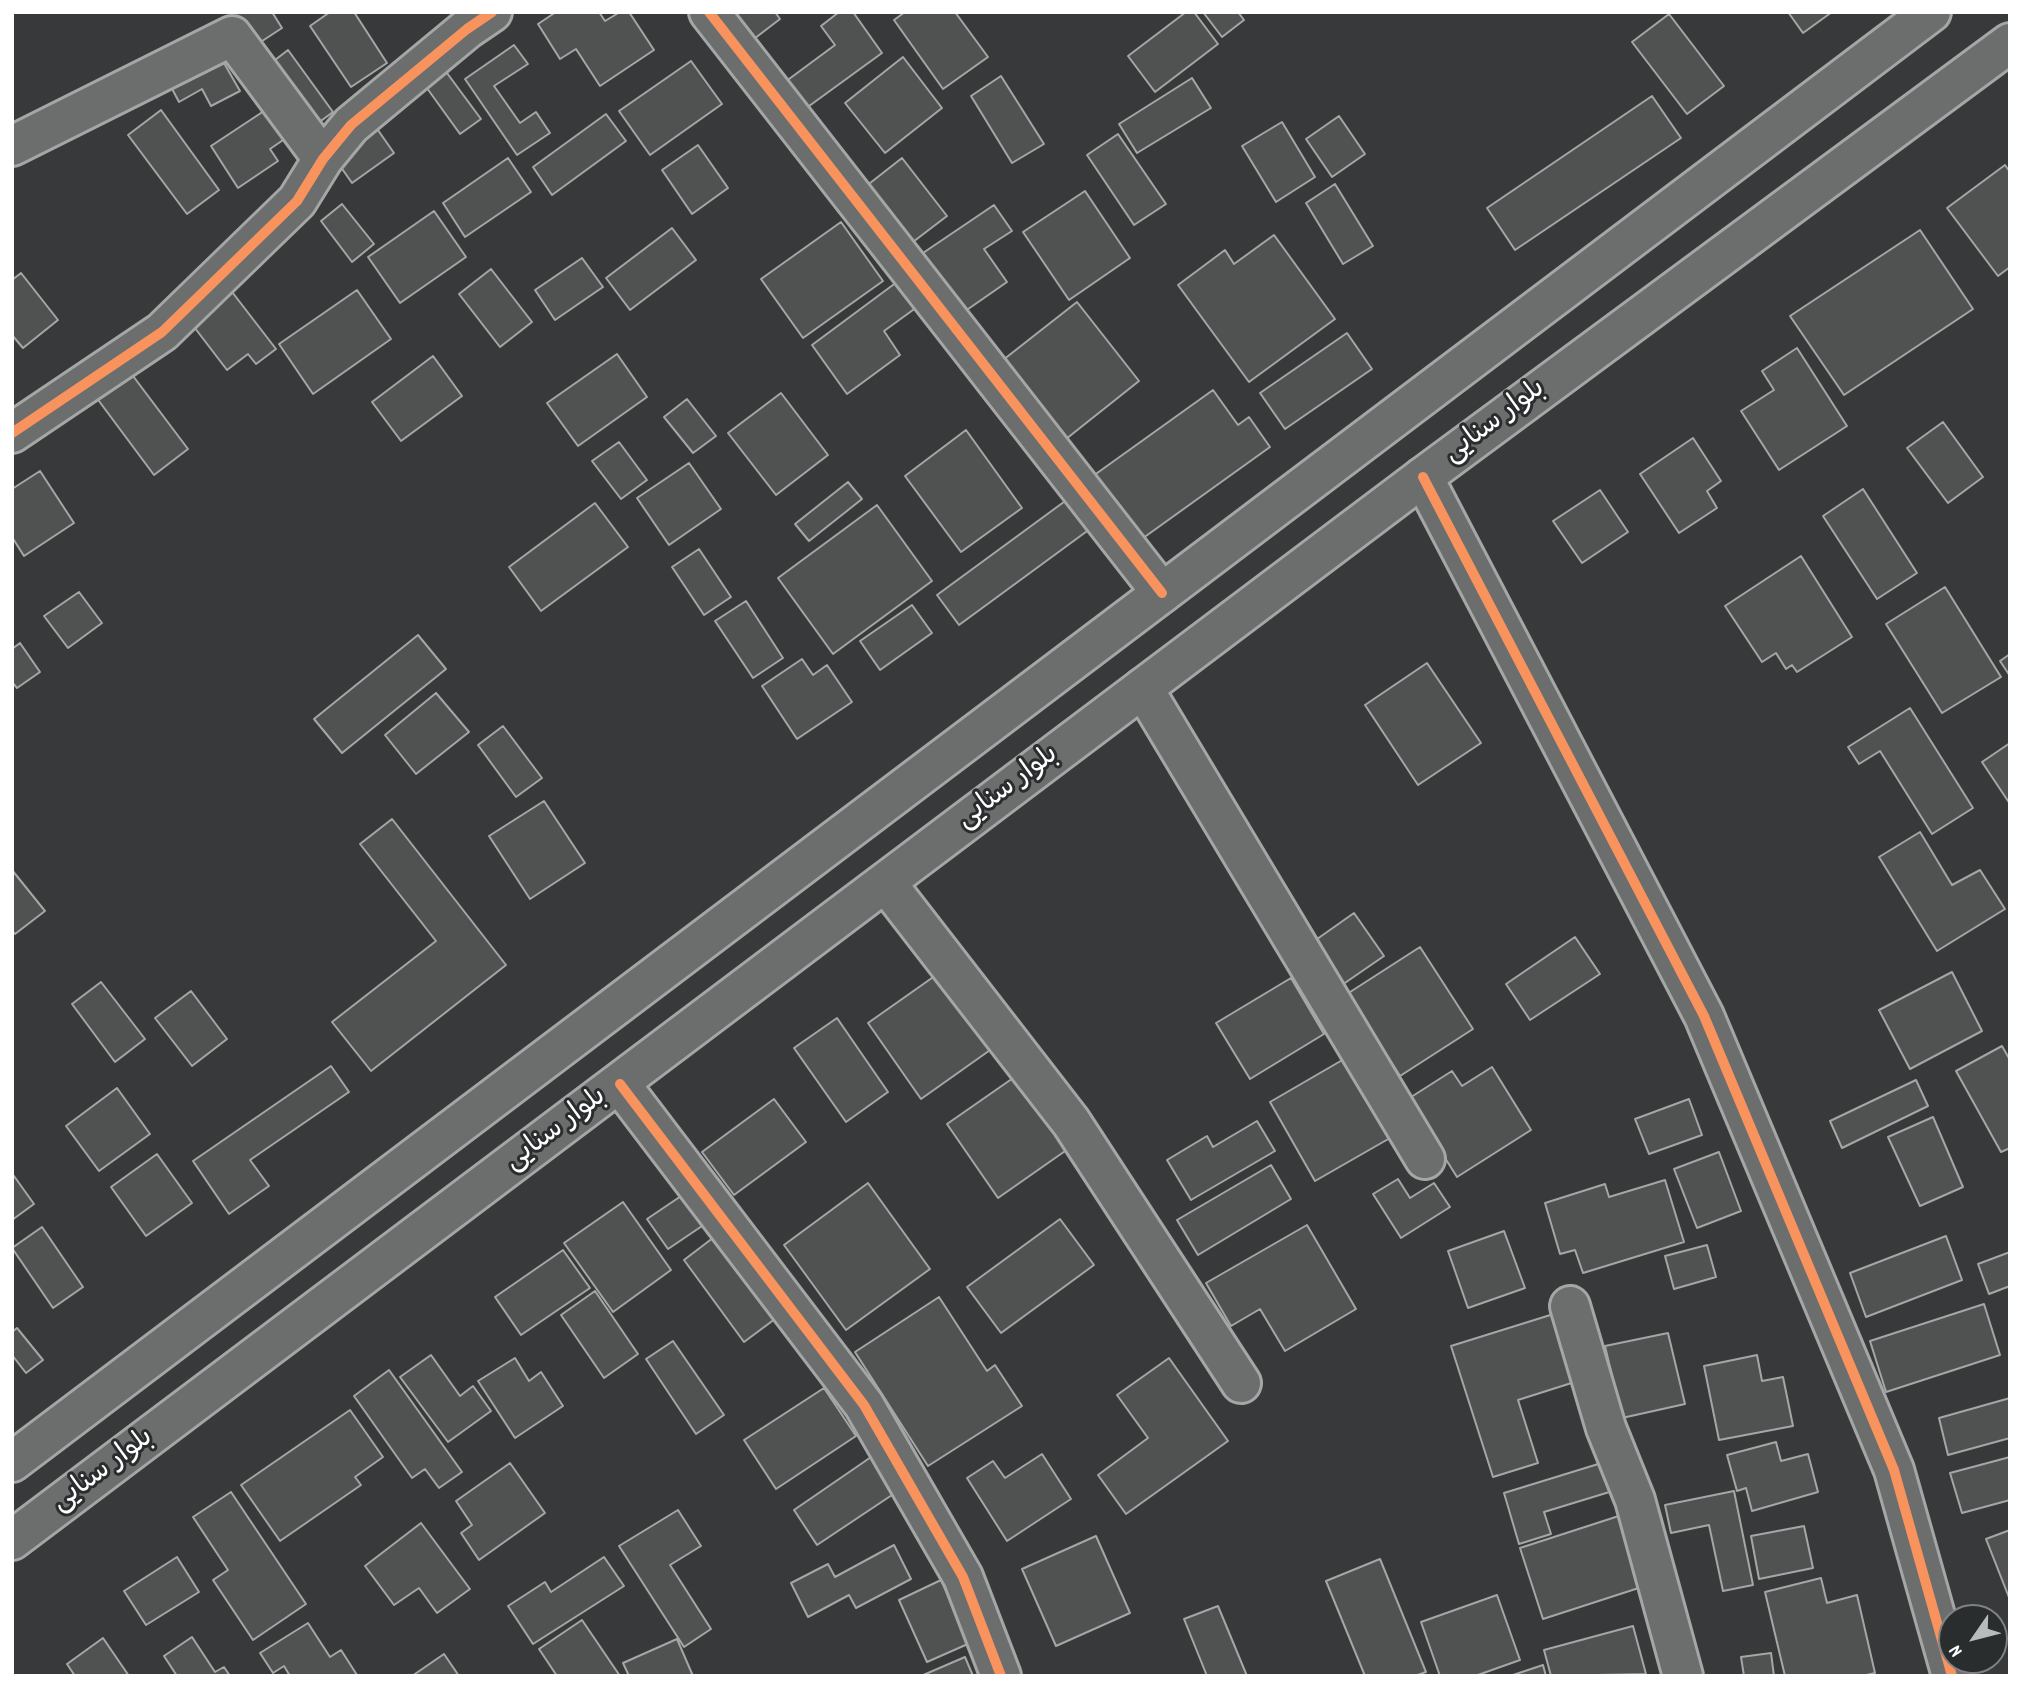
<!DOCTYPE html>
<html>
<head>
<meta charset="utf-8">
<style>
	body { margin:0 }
	#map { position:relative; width:2022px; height:1688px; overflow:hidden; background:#38393a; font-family:Dekko,sans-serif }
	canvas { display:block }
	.frame { position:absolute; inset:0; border:14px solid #fff; pointer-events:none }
	.north { position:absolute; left:1938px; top:1604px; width:70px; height:70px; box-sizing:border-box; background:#2a2d2e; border:2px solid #7f8182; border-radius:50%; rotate:235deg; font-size:19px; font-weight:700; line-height:28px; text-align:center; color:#fff }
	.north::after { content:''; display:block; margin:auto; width:24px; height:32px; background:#b9baba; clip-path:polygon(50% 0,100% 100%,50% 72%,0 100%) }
</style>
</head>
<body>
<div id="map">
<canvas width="2022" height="1688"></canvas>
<div class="frame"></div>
<div class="north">N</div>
</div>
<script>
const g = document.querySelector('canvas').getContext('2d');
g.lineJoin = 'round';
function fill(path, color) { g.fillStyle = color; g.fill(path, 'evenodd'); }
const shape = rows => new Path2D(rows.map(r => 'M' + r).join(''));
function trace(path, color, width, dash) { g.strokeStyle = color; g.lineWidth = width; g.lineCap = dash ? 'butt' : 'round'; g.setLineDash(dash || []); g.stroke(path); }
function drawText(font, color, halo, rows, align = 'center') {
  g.font = font + ' Dekko,"Playpen Sans Arabic",sans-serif'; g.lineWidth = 6; g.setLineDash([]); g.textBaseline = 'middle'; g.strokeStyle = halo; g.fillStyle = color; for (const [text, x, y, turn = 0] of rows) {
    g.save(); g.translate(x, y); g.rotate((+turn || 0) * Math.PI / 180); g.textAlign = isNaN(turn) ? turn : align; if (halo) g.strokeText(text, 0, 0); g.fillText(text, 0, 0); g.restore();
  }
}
const building = shape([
	[230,12,272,12,282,28,253,47,230,12],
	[330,12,354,12,387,63,351,87,310,26,330,12],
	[556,12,599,12,605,21,620,12,629,12,654,50,600,86,576,49,560,59,538,24,556,12],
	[728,12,775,12,780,19,750,42,728,12],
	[839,12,853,12,882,53,805,109,785,82,835,45,821,26,839,12],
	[905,12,955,12,988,57,943,89,894,20,905,12],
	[1186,12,1194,12,1218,44,1155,92,1128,56,1186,12],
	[1203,12,1238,12,1244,20,1222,37,1203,12],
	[1788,12,1832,12,1803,33,1788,12],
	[1669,14,1724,86,1687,114,1632,42,1669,14],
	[514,45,528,64,494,86,520,123,536,112,550,133,517,155,465,79,514,45],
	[288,50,333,112,310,129,266,67,288,50],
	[220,56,240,91,211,106,202,89,179,102,169,83,220,56],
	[903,57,942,108,885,153,845,103,903,57],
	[691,61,722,104,650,155,619,111,691,61],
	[444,69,481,119,460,134,424,84,444,69],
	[1001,76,1044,144,1012,163,971,96,1001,76],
	[1192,78,1211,108,1137,153,1119,124,1192,78],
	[1652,96,1681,138,1515,250,1487,208,1652,96],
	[267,109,286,138,270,149,278,161,238,188,211,146,267,109],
	[161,110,219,190,187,214,128,135,161,110],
	[606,114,626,141,552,195,533,167,606,114],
	[1339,116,1365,154,1332,177,1306,139,1339,116],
	[1282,122,1315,177,1276,202,1242,146,1282,122],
	[373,123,394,153,352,183,331,153,373,123],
	[1118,134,1166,204,1134,225,1087,155,1118,134],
	[698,145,728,188,692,214,662,170,698,145],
	[508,158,531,192,465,237,443,203,508,158],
	[902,158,947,216,909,245,865,187,902,158],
	[2005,165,2010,172,2010,267,1998,276,1947,208,2005,165],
	[1335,184,1373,246,1343,264,1306,203,1335,184],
	[1085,191,1130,258,1069,300,1023,232,1085,191],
	[342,204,374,244,352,262,321,221,342,204],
	[994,205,1012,231,984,249,1007,282,961,314,920,255,994,205],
	[434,211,466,257,400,303,368,257,434,211],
	[841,222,883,281,803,338,761,279,841,222],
	[672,228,696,260,630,310,606,278,672,228],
	[1920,230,1973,309,1844,395,1790,316,1920,230],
	[1274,235,1335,319,1249,382,1178,285,1225,250,1234,264,1274,235],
	[582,258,603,287,555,320,535,290,582,258],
	[491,269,532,322,500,347,459,294,491,269],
	[21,273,58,320,23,348,12,335,12,280,21,273],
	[905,276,924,302,884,331,900,355,847,394,812,345,905,276],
	[229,288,276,349,256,364,248,354,227,370,188,319,229,288],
	[357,290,391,339,313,394,279,344,357,290],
	[1077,302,1139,381,1066,439,1003,360,1077,302],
	[1347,333,1372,369,1285,429,1260,393,1347,333],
	[1797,348,1847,426,1779,470,1741,411,1774,390,1762,371,1797,348],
	[617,354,647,397,578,446,547,403,617,354],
	[433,356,462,396,401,441,372,402,433,356],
	[127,368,188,449,154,475,93,393,127,368],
	[1213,390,1238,425,1249,417,1270,447,1139,541,1093,476,1213,390],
	[781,393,828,455,776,495,728,433,781,393],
	[687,399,716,436,693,453,664,417,687,399],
	[1943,422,1983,477,1948,503,1907,448,1943,422],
	[966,430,1022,508,961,552,905,476,966,430],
	[1693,438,1721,481,1707,491,1717,508,1679,533,1640,474,1693,438],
	[619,442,647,480,621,499,592,461,619,442],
	[689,463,721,509,669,545,637,498,689,463],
	[40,471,74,523,24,556,12,537,12,489,40,471],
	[848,482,862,499,809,541,795,524,848,482],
	[1863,489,1917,573,1877,599,1823,516,1863,489],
	[1600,490,1628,532,1582,563,1553,521,1600,490],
	[1072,496,1094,526,959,625,937,595,1072,496],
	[595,503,628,547,541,611,509,567,595,503],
	[877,505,932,581,833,654,778,578,877,505],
	[699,549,731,597,704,615,672,567,699,549],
	[1801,556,1852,637,1797,672,1792,665,1786,669,1776,653,1762,662,1725,606,1801,556],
	[1945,587,2001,677,1942,713,1886,624,1945,587],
	[79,592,102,623,68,648,44,616,79,592],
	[746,601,783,658,753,678,715,621,746,601],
	[912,605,932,633,880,670,860,641,912,605],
	[418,635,446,669,342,753,314,719,418,635],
	[20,643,40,672,17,688,12,682,12,649,20,643],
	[2010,654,2010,676,2000,661,2010,654],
	[802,659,813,675,827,665,852,702,797,739,762,686,802,659],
	[1427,663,1481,743,1418,785,1365,705,1427,663],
	[436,693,469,732,416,774,385,735,436,693],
	[1910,708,1973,808,1932,834,1880,751,1859,764,1848,747,1910,708],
	[503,726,542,778,516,797,478,745,503,726],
	[2010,743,2010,804,1982,762,2010,743],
	[544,801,585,863,530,899,489,836,544,801],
	[392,819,506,965,371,1071,332,1022,436,941,360,844,392,819],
	[1920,832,1952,885,1980,870,2005,909,1937,951,1879,857,1920,832],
	[12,870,45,911,15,934,12,931,12,870],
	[1354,913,1384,956,1339,987,1310,944,1354,913],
	[1575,937,1600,974,1530,1020,1506,984,1575,937],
	[1420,947,1473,1029,1400,1076,1347,994,1420,947],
	[1952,972,1982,1031,1910,1069,1879,1010,1952,972],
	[939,973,993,1048,921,1099,868,1023,939,973],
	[1291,978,1324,1034,1250,1079,1216,1023,1291,978],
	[101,982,145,1039,115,1062,72,1004,101,982],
	[191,991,227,1039,192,1066,155,1018,191,991],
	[837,1018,888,1092,846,1122,794,1048,837,1018],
	[2002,1046,2010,1060,2010,1148,2001,1152,1956,1071,2002,1046],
	[1351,1055,1397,1134,1315,1181,1270,1102,1351,1055],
	[331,1066,349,1092,250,1160,269,1186,229,1214,193,1161,331,1066],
	[1492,1067,1531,1130,1457,1177,1408,1099,1452,1071,1462,1086,1492,1067],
	[1016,1076,1068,1149,998,1198,947,1124,1016,1076],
	[1916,1080,1928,1106,1842,1148,1830,1121,1916,1080],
	[117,1088,150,1134,99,1171,66,1126,117,1088],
	[774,1099,806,1142,734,1195,702,1152,774,1099],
	[1689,1099,1702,1135,1649,1154,1635,1119,1689,1099],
	[1933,1117,1963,1187,1920,1206,1888,1137,1933,1117],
	[1257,1121,1275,1151,1191,1200,1167,1160,1207,1136,1213,1147,1257,1121],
	[1719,1152,1741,1211,1697,1228,1674,1169,1719,1152],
	[157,1154,192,1203,146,1236,111,1187,157,1154],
	[1271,1165,1291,1199,1198,1255,1177,1220,1271,1165],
	[14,1176,34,1204,12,1220,12,1178,14,1176],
	[1398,1179,1410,1198,1434,1183,1450,1207,1401,1238,1373,1194,1398,1179],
	[1665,1180,1684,1242,1583,1273,1575,1250,1560,1254,1545,1203,1605,1184,1609,1197,1665,1180],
	[868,1183,930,1269,846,1330,784,1245,868,1183],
	[690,1190,711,1220,668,1249,647,1219,690,1190],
	[623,1202,671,1270,613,1312,564,1243,623,1202],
	[1060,1219,1094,1265,1001,1333,967,1287,1060,1219],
	[1307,1225,1356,1309,1285,1351,1260,1309,1231,1326,1206,1283,1307,1225],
	[42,1227,83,1287,53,1308,12,1248,42,1227],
	[722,1231,783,1313,744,1342,684,1260,722,1231],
	[1504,1231,1525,1288,1468,1308,1448,1251,1504,1231],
	[1946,1236,1962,1280,1866,1317,1850,1273,1946,1236],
	[1707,1245,1716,1277,1674,1289,1665,1256,1707,1245],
	[563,1250,590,1288,521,1335,495,1297,563,1250],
	[2010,1252,2010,1286,1989,1294,1978,1264,2010,1252],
	[595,1291,638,1354,604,1378,561,1315,595,1291],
	[939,1297,987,1371,995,1365,1022,1406,928,1466,855,1352,939,1297],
	[1984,1304,2000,1355,1886,1392,1870,1341,1984,1304],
	[1560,1312,1581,1380,1518,1400,1538,1463,1493,1477,1451,1346,1560,1312],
	[17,1328,43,1360,26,1373,12,1355,12,1332,17,1328],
	[1668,1333,1685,1404,1622,1418,1605,1346,1668,1333],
	[673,1341,724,1415,696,1434,646,1359,673,1341],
	[431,1355,460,1396,473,1386,491,1411,448,1442,400,1377,431,1355],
	[1757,1355,1762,1381,1783,1377,1793,1426,1719,1440,1704,1366,1757,1355],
	[515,1358,529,1381,541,1372,563,1406,515,1438,478,1381,515,1358],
	[1169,1358,1228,1441,1126,1514,1098,1475,1148,1438,1117,1395,1169,1358],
	[389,1370,462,1472,439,1488,425,1469,412,1478,354,1396,389,1370],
	[824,1388,856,1436,776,1489,744,1440,824,1388],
	[2010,1398,2010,1438,1948,1455,1939,1418,2010,1398],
	[350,1410,383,1457,355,1477,361,1485,280,1541,241,1485,350,1410],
	[1776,1442,1781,1461,1808,1454,1818,1492,1752,1511,1746,1488,1737,1491,1727,1455,1776,1442],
	[1042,1454,1071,1499,1007,1541,967,1478,993,1461,1005,1478,1042,1454],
	[874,1455,898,1491,817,1545,794,1510,874,1455],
	[2010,1457,2010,1500,1962,1513,1950,1473,2010,1457],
	[1608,1461,1616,1490,1544,1512,1551,1534,1519,1544,1504,1493,1608,1461],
	[510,1463,545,1513,479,1560,461,1533,472,1525,456,1501,510,1463],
	[1734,1491,1753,1585,1723,1591,1709,1525,1671,1533,1665,1505,1734,1491],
	[231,1492,306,1604,253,1640,213,1580,228,1570,193,1517,231,1492],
	[678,1510,701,1546,670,1565,711,1629,684,1647,619,1546,678,1510],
	[1628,1513,1651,1584,1543,1619,1520,1548,1628,1513],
	[421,1523,470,1589,437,1613,419,1588,394,1605,365,1566,421,1523],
	[1804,1526,1813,1568,1759,1579,1751,1536,1804,1526],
	[2010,1530,2010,1600,1986,1539,2010,1530],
	[1096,1536,1130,1613,1056,1646,1022,1569,1096,1536],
	[894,1545,911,1579,856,1608,849,1595,808,1617,791,1583,828,1564,835,1577,894,1545],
	[177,1557,199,1592,146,1625,124,1591,177,1557],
	[604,1557,624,1586,533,1644,508,1606,545,1582,551,1592,604,1557],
	[1380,1559,1426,1672,1415,1676,1365,1676,1326,1581,1380,1559],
	[1821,1578,1827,1603,1857,1595,1875,1673,1862,1676,1785,1676,1765,1592,1821,1578],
	[941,1580,970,1643,927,1662,899,1600,941,1580],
	[1497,1595,1520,1660,1475,1676,1440,1676,1421,1622,1497,1595],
	[1218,1606,1247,1676,1207,1676,1184,1619,1218,1606],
	[582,1620,620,1676,557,1676,539,1649,582,1620],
	[308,1623,330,1657,341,1650,357,1675,290,1676,284,1666,273,1673,260,1653,308,1623],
	[1633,1626,1646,1674,1551,1676,1544,1650,1633,1626],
	[192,1637,215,1672,224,1667,230,1676,177,1676,164,1656,192,1637],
	[103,1638,129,1676,75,1676,67,1664,103,1638],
	[677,1639,693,1676,629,1676,623,1663,677,1639],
	[1771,1653,1774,1676,1744,1676,1741,1657,1771,1653],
	[444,1654,459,1676,412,1676,444,1654],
	[965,1657,973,1676,921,1676,965,1657],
	[1543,1665,1546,1676,1510,1676,1543,1665]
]);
fill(building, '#505151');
trace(building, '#a5a6a6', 2);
const minor = shape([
	[709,12,1162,593],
	[12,146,232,36,323,159],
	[12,433,162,332,297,201,323,159,351,125,467,29,492,12],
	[1423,477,1704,1016,1894,1470,1952,1676],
	[1143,688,1425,1159],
	[886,883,1071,1122,1241,1383],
	[620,1084,864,1405,963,1577,1001,1676],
	[1570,1306,1606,1428,1635,1500,1683,1676]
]);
const major = shape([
	[12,1462,1931,12],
	[12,1540,1423,477,2010,43]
]);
trace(minor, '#a5a6a6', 44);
trace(major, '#a5a6a6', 44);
trace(minor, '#6c6d6d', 38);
trace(major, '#6c6d6d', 38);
trace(shape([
	[709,12,1162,593],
	[12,433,162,332,297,201,323,159,351,125,467,29,492,12],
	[1423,477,1704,1016,1894,1470,1952,1676],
	[620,1084,864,1405,963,1577,1001,1676]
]), '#f8935d', 10);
drawText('28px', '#fff', '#2a2d2e', [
	["بلوار سنایی",1496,423,-37],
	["بلوار سنایی",1009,789,-37],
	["بلوار سنایی",557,1131,-37],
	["بلوار سنایی",104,1472,-37]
]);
</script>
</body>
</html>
